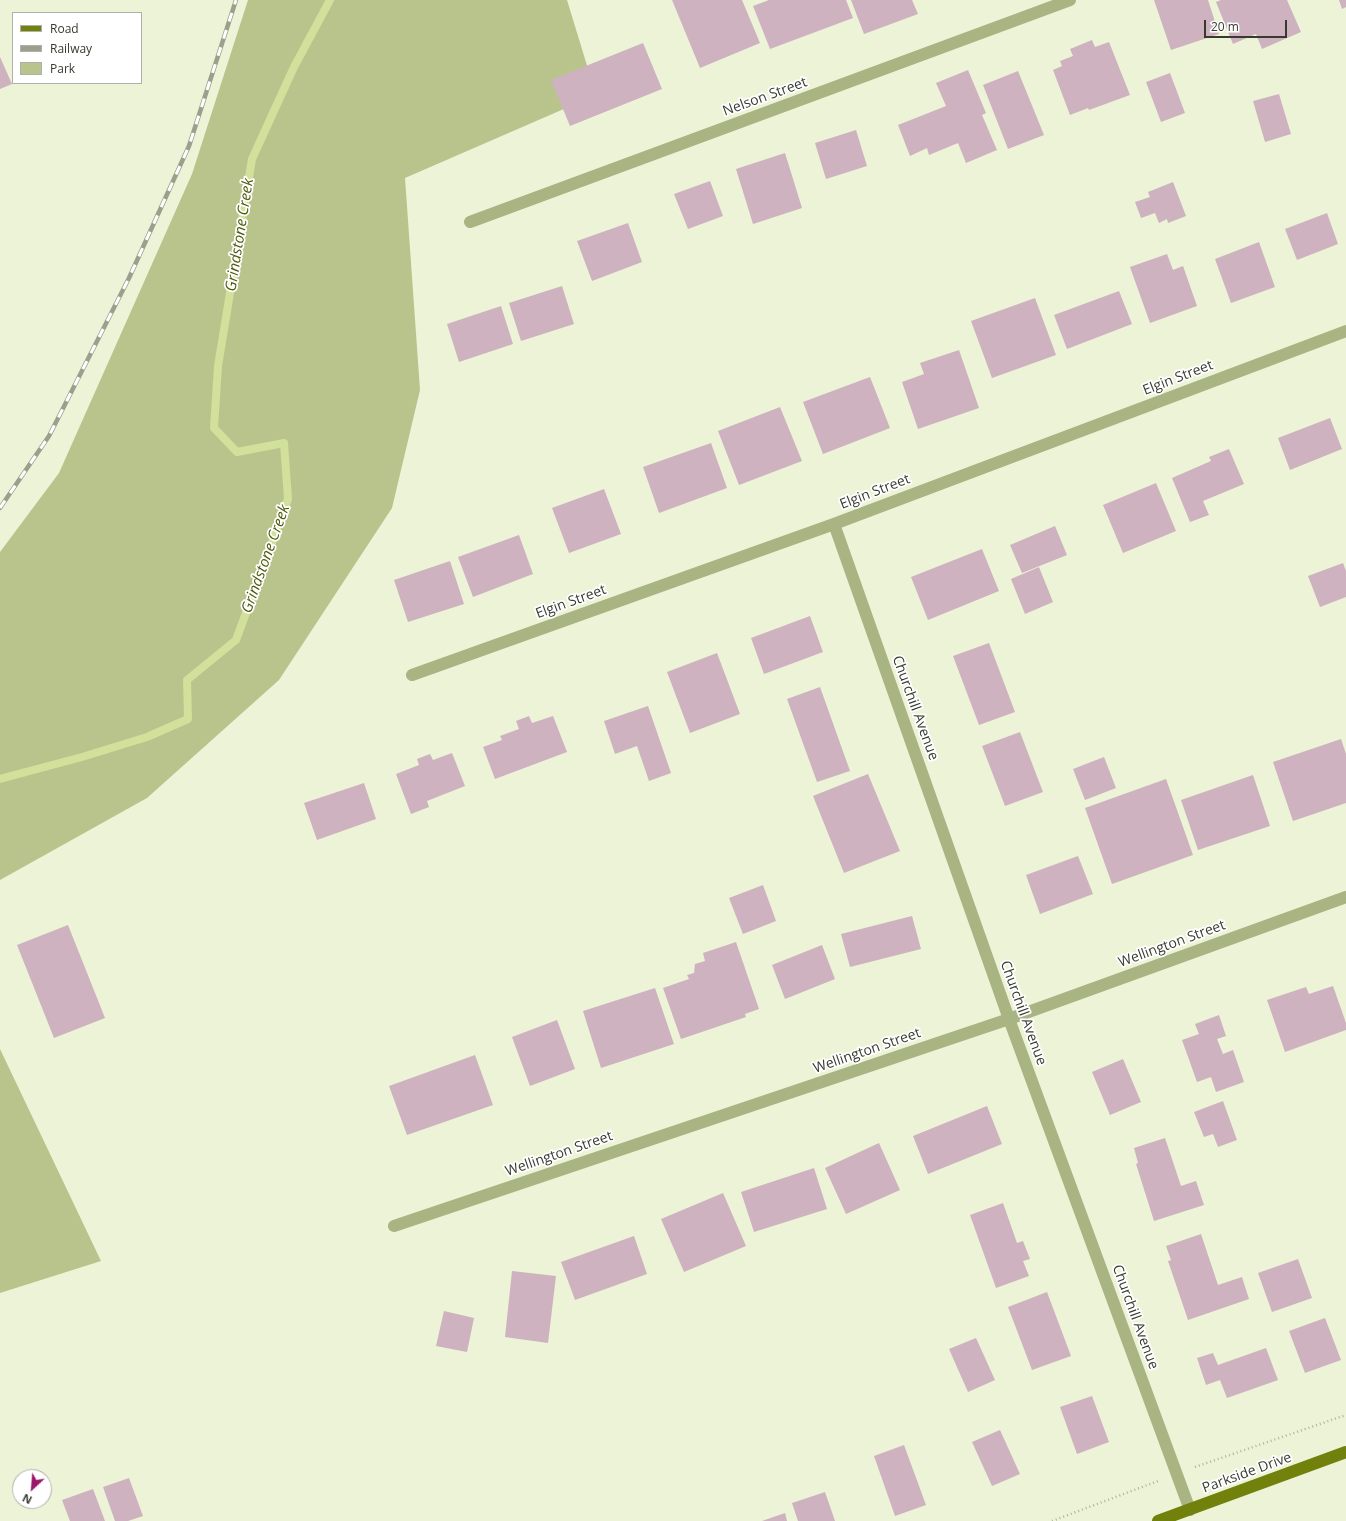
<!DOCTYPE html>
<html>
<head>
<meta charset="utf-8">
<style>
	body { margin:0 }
	#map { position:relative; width:1346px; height:1521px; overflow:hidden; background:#ecf3d7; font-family:"Open Sans",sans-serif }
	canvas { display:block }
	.legend { position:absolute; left:12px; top:12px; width:130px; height:72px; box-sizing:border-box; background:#fff; border:1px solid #afb0ac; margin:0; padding:5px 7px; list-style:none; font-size:12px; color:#383a30 }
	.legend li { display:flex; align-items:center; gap:8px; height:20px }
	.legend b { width:20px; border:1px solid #afb0ac }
	.north { position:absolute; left:12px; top:1469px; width:40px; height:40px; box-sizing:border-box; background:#fff; border:1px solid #afb0ac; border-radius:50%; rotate:206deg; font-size:11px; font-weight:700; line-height:16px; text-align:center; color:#383a30 }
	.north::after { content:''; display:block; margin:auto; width:14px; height:18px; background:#9b1769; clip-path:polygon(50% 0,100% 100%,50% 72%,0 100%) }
	.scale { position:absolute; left:1204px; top:20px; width:83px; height:18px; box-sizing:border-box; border:2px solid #383a30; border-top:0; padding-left:5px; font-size:12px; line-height:14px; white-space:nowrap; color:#383a30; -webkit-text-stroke:3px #fff; paint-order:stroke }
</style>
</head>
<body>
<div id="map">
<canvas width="1346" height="1521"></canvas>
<ul class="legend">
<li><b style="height:5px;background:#71810b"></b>Road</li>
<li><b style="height:5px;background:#9b9f8b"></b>Railway</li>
<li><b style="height:11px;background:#b8c48c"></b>Park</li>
</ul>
<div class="north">N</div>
<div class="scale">20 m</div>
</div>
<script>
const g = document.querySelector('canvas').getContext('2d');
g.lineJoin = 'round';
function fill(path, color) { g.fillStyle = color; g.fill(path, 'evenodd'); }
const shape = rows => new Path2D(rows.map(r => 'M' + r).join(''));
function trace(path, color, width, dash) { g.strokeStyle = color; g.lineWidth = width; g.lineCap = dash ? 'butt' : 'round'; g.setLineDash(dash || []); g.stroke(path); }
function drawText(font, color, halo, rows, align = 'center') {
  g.font = font + ' "Open Sans",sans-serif'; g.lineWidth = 3.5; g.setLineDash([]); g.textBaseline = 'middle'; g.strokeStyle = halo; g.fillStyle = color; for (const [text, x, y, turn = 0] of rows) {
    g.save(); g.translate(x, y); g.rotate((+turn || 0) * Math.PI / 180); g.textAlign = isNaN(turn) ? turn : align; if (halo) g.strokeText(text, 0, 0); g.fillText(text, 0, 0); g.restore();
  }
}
fill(shape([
	[248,0,567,0,596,95,405,178,420,390,392,508,279,680,147,798,0,880,0,552,59,473,192,174],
	[0,1049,101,1261,0,1293]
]), '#b8c48c');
trace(shape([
	[0,779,82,757,147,737,188,719,187,680,236,640,288,499,284,443,237,452,214,428,218,366,252,159,294,67,330,0]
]), '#d1e09a', 8);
fill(shape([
	[672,0,742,0,760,43,700,68],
	[769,0,846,0,853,18,770,49,753,6],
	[851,0,912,0,918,14,864,34],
	[1154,0,1208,0,1219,34,1171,50],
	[1221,0,1287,0,1301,32,1262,49,1256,34,1233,44,1216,2],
	[1339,0,1346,0,1346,7,1342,9],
	[1092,40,1095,47,1109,42,1130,95,1089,110,1088,108,1070,115,1053,70,1062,66,1060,61,1073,56,1070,49],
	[643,43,662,89,570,126,551,80],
	[0,57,12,84,0,89],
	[968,70,986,113,982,115,997,150,966,163,958,143,929,155,927,148,910,156,898,125,946,106,936,83],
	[1018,71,1044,135,1008,149,983,85],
	[1170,73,1185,113,1161,122,1146,82],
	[1279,94,1291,134,1265,142,1253,101],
	[856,130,867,166,826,179,815,143],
	[785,153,802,208,753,224,736,169],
	[710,181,723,216,688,229,674,194],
	[1173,182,1186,216,1168,223,1167,219,1159,223,1155,213,1141,218,1135,202,1150,197,1148,192],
	[1327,213,1338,244,1297,260,1285,229],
	[628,223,642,262,592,281,577,241],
	[1259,242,1275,287,1231,303,1215,259],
	[1167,254,1173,270,1183,266,1197,306,1150,323,1130,267],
	[562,286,574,324,521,341,509,303],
	[1119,291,1132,324,1067,349,1054,315],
	[1035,298,1056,355,992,378,971,321],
	[501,306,513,344,459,362,447,324],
	[959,350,979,408,918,429,902,382,924,374,920,363],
	[870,377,890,428,823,454,803,402],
	[780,407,802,461,739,485,718,431],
	[1330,418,1342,449,1290,470,1278,438],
	[711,443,727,488,659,513,643,467],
	[1229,449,1244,484,1203,501,1209,515,1190,522,1172,478,1211,461,1209,457],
	[1156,483,1176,531,1123,553,1103,505],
	[604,489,621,534,569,553,552,508],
	[1055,526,1067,555,1022,573,1010,545],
	[519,535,533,574,473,597,458,557],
	[982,549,999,591,928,620,911,577],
	[450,561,464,604,408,622,394,580],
	[1343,563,1346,571,1346,597,1320,607,1308,576],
	[1039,567,1053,602,1025,614,1011,579],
	[810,616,823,652,764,674,751,638],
	[989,643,1015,712,979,725,953,656],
	[717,653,740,714,690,733,667,672],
	[820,687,850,771,817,782,787,699],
	[648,706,671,773,649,781,637,746,615,754,604,721],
	[529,716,532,723,553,716,567,752,495,779,483,747,502,740,500,736,519,729,516,721],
	[1020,732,1043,792,1005,806,982,746],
	[1341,739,1346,754,1346,803,1293,821,1273,762],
	[452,753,465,786,427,801,429,807,411,814,396,774,419,765,417,759,430,754,433,760],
	[1104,757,1116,788,1085,800,1073,769],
	[868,774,900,851,844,873,813,796],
	[1253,775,1270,826,1198,850,1181,800],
	[1166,779,1193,855,1112,884,1085,808],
	[364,783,376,819,317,840,304,803],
	[1078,856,1093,894,1040,914,1026,875],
	[763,885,776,921,743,934,729,898],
	[912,916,921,949,850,967,841,934],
	[68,925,105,1018,54,1038,17,945],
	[736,942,759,1009,745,1014,746,1017,681,1039,663,988,689,979,687,975,694,973,695,964,705,961,703,953],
	[822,945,835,979,785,999,772,965],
	[1333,986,1346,1023,1346,1030,1285,1052,1267,1000,1306,987,1309,994],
	[655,988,674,1044,601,1068,583,1011],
	[1219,1015,1226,1036,1217,1039,1223,1054,1233,1050,1244,1082,1216,1092,1211,1077,1197,1082,1182,1040,1199,1034,1195,1024],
	[557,1020,575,1069,530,1086,512,1037],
	[475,1055,493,1105,407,1135,389,1086],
	[1123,1059,1141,1102,1110,1115,1092,1072],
	[1223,1101,1237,1140,1218,1147,1213,1134,1204,1137,1194,1112],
	[987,1106,1002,1144,928,1174,913,1136],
	[1165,1138,1181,1186,1196,1181,1204,1205,1154,1221,1136,1164,1138,1163,1134,1148],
	[879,1143,900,1190,846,1214,825,1168],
	[814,1168,827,1209,754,1232,741,1192],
	[723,1193,746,1246,684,1272,661,1219],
	[1003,1203,1017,1243,1023,1241,1030,1259,1023,1261,1029,1276,996,1288,970,1215],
	[1201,1234,1218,1285,1242,1277,1249,1299,1188,1320,1168,1261,1171,1260,1166,1246],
	[634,1236,647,1274,575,1300,561,1262],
	[1298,1259,1312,1298,1272,1312,1258,1273],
	[512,1271,556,1276,548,1343,505,1337],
	[1047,1292,1071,1356,1032,1370,1008,1307],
	[444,1311,474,1318,467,1352,436,1346],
	[1325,1318,1341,1360,1305,1373,1289,1331],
	[976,1338,995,1380,968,1392,949,1349],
	[1266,1348,1278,1380,1227,1398,1220,1380,1206,1385,1197,1358,1213,1353,1218,1365],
	[1092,1396,1109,1442,1077,1454,1060,1407],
	[1000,1430,1020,1474,992,1486,972,1442],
	[904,1445,926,1505,895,1516,874,1456],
	[129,1478,143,1516,128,1521,115,1521,103,1487],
	[93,1489,105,1521,70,1521,62,1500],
	[825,1492,835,1521,798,1521,792,1503],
	[785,1513,787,1521,762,1521]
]), '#ceb2bf');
trace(shape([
	[1195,1467,1346,1415],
	[1052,1521,1158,1481]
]), '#aeb49e', 2.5, [1, 3]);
trace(shape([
	[470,222,1070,0],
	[834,524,1009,1019,1190,1510],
	[412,675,834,524,1346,331],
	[394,1226,1009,1019,1346,897]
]), '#a9b483', 12);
trace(shape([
	[1158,1521,1346,1452]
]), '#71810b', 12);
const rail = shape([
	[0,508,49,436,129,278,189,146,236,0]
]);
trace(rail, '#9b9f8b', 4.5);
trace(rail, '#fff', 3, [9]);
drawText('14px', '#383a30', '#fff', [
	["Nelson Street",765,97,-20],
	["Elgin Street",1178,378,-21],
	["Elgin Street",875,492,-21],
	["Elgin Street",571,602,-20],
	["Churchill Avenue",915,708,70],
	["Wellington Street",1172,944,-20],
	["Churchill Avenue",1023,1013,70],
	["Wellington Street",867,1051,-19],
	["Wellington Street",559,1154,-19],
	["Churchill Avenue",1135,1317,70],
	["Parkside Drive",1247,1473,-20]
]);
drawText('italic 15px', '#505b0c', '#fff', [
	["Grindstone Creek",240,235,-81],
	["Grindstone Creek",266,559,-70]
]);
</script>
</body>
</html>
